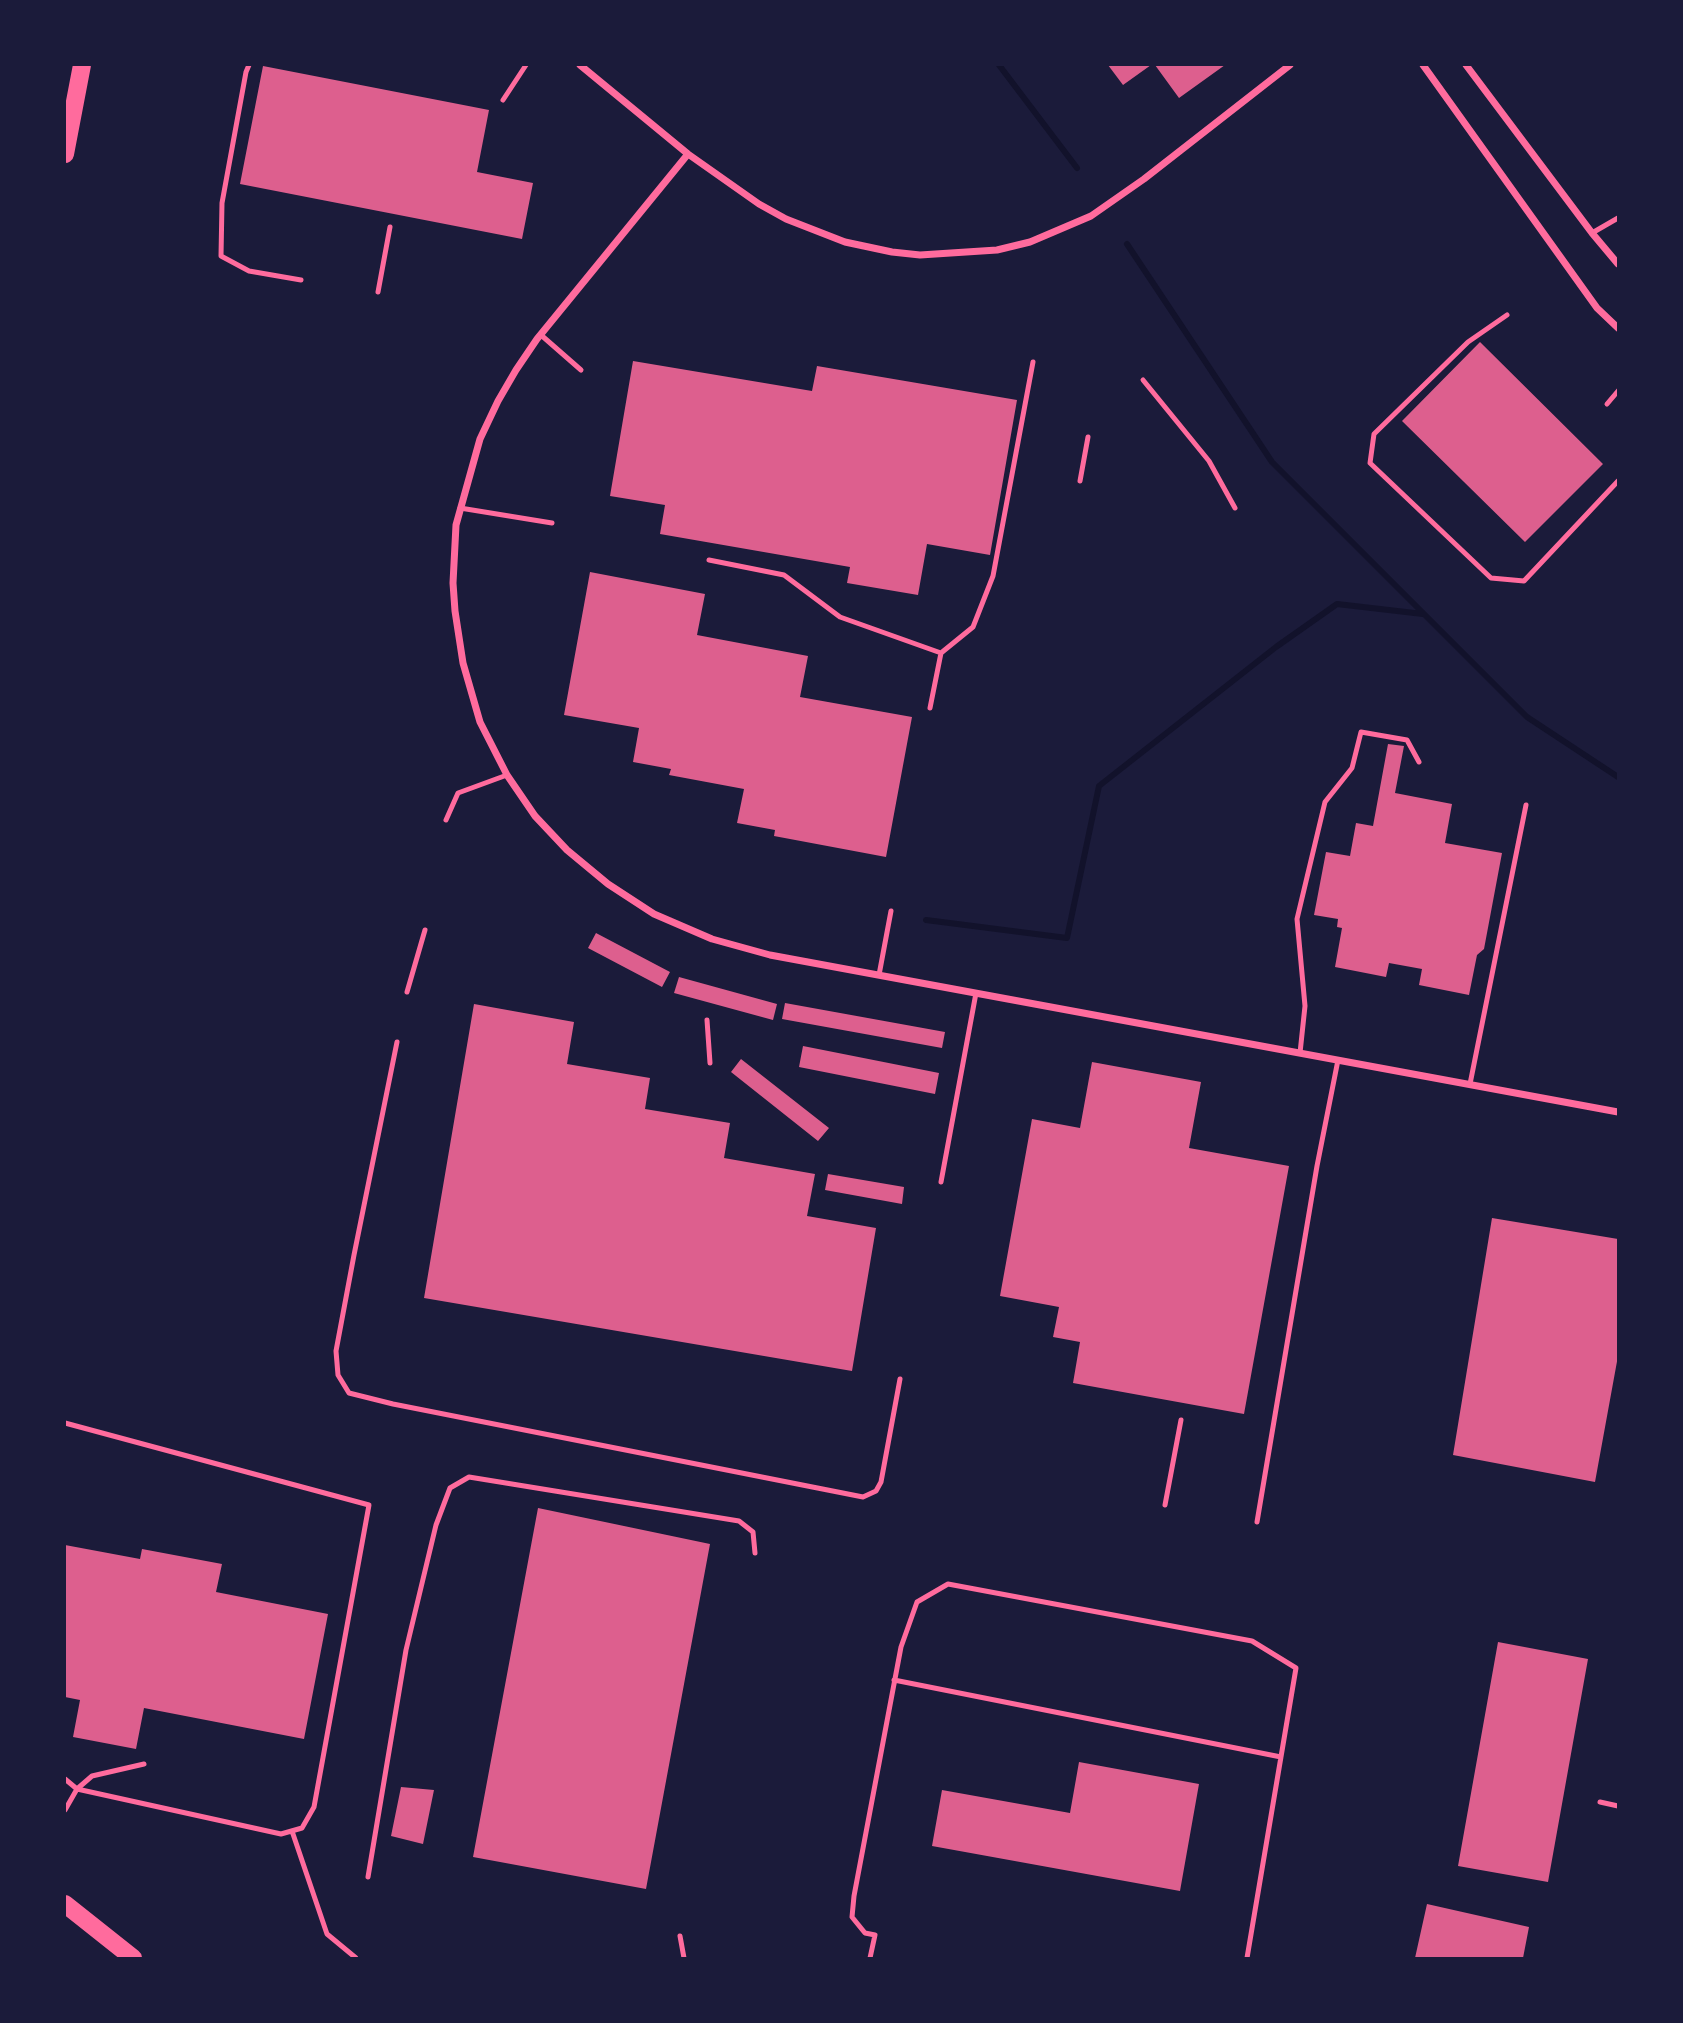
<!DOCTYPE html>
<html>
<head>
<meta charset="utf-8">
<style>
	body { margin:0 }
	#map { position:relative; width:1683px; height:2023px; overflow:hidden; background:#1b1b3a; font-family:Figtree,sans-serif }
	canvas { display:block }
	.frame { position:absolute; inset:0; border:66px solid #1b1b3a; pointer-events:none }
</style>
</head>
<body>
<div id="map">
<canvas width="1683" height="2023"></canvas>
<div class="frame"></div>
</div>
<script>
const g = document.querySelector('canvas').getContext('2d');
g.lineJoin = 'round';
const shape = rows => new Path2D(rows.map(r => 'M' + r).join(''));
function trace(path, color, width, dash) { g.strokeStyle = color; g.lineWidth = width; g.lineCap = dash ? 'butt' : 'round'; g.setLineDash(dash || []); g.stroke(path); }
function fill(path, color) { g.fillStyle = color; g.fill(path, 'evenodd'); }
trace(shape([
	[999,65,1077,168],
	[1127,244,1272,462,1527,717,1618,777],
	[926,920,1067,938,1099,786,1276,647,1337,604,1423,614]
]), '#12122b', 6);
fill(shape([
	[1108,65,1151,65,1123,85],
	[1155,65,1225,65,1179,98],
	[263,66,489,110,477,172,533,183,522,239,240,184],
	[1480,342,1603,464,1525,542,1402,421],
	[633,361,812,391,817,366,1017,400,990,555,927,544,918,595,847,583,850,567,660,534,665,505,610,496],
	[590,572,705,594,697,635,808,656,800,697,912,717,886,857,774,836,775,830,737,823,744,789,669,775,671,769,633,762,639,728,564,715],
	[1388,744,1404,746,1395,793,1452,804,1445,843,1502,853,1484,949,1477,955,1469,995,1419,985,1422,969,1389,963,1386,977,1335,967,1342,928,1337,927,1338,919,1314,915,1326,852,1350,856,1356,823,1373,826],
	[596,933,670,972,662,987,588,948],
	[679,977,777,1004,773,1020,674,993],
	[785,1003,945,1032,942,1048,782,1019],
	[474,1004,574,1022,567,1064,650,1078,645,1109,730,1123,724,1158,815,1174,807,1216,876,1228,852,1371,424,1298],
	[803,1046,939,1073,935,1094,799,1067],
	[741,1059,829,1128,818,1141,731,1072],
	[1092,1062,1201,1082,1189,1148,1289,1166,1244,1414,1073,1383,1080,1342,1053,1337,1059,1307,1000,1296,1032,1119,1080,1128],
	[828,1174,904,1187,902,1204,825,1190],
	[1492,1218,1618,1239,1618,1356,1595,1482,1453,1455],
	[538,1508,710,1544,646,1889,473,1857],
	[65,1545,140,1559,142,1549,222,1564,216,1592,328,1614,304,1739,144,1708,136,1749,73,1737,80,1700,65,1697],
	[1498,1642,1588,1659,1548,1882,1458,1866],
	[1079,1762,1199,1784,1180,1891,932,1846,942,1790,1070,1813],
	[401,1787,434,1790,423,1844,391,1836],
	[1427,1904,1529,1927,1523,1958,1415,1958]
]), '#dd5f8e');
trace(shape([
	[249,65,246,72,222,203,221,256,249,271,301,280],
	[503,100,526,65],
	[1592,233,1618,218],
	[378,292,390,227],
	[1507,315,1468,342,1374,434,1370,463,1491,578,1524,581,1618,481],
	[541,335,581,370],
	[1143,380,1209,461,1235,508],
	[1607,404,1618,391],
	[1080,481,1088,437],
	[460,508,552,523],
	[709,560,784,575,840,617,941,653,973,627,993,576,1033,362],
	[930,708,941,653],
	[446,820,458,793,507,775],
	[879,975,891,911],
	[407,992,425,930],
	[707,1020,710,1063],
	[397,1042,354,1255,336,1351,338,1375,349,1393,393,1404,863,1497,876,1491,881,1482,900,1379],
	[1300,1053,1305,1006,1297,919,1325,802,1352,768,1361,732,1407,740,1419,762],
	[1470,1084,1526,805],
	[941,1182,976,993],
	[65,1423,369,1505,314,1807,302,1828,281,1834,77,1789,65,1779],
	[1165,1505,1181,1420],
	[1257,1522,1317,1166,1338,1060],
	[894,1680,1281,1757],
	[1600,1802,1618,1806],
	[65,1810,77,1789,92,1776,144,1764],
	[292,1831,327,1934,356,1958],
	[368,1877,406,1650,436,1525,450,1488,469,1477,739,1521,753,1532,755,1553],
	[680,1936,684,1958],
	[870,1958,875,1935,865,1933,852,1917,854,1896,901,1647,917,1602,948,1584,1252,1641,1296,1668,1247,1958]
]), '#ff6b9d', 5);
trace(shape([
	[580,65,688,154,759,204,786,219,845,242,892,252,920,255,997,250,1030,242,1091,216,1144,179,1290,65],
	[1423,65,1597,308,1618,328],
	[1466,65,1592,233,1618,264],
	[688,154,537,339,516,370,498,401,480,439,456,525,453,583,455,611,463,663,480,722,507,775,535,816,567,850,608,884,654,914,712,939,770,955,1618,1112]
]), '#ff6b9d', 7);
trace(shape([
	[65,154,82,65],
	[65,1904,133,1958]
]), '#ff6b9d', 18);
</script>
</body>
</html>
